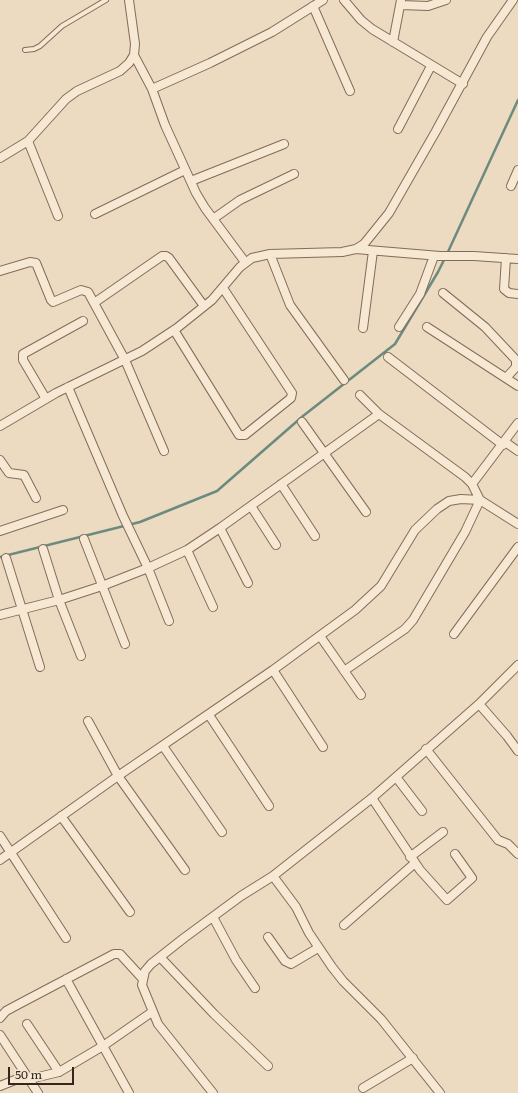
<!DOCTYPE html>
<html>
<head>
<meta charset="utf-8">
<style>
	body { margin:0 }
	#map { position:relative; width:518px; height:1093px; overflow:hidden; background:#ecdac1; font-family:Literata,serif }
	canvas { display:block }
	.scale { position:absolute; left:8px; top:1067px; width:66px; height:18px; box-sizing:border-box; border:2px solid #34261d; border-top:0; padding-left:5px; font-size:12px; line-height:14px; white-space:nowrap; color:#34261d; -webkit-text-stroke:3px #f3e5d0; paint-order:stroke }
</style>
</head>
<body>
<div id="map">
<canvas width="518" height="1093"></canvas>
<div class="scale">50 m</div>
</div>
<script>
const g = document.querySelector('canvas').getContext('2d');
g.lineJoin = 'round';
const shape = rows => new Path2D(rows.map(r => 'M' + r).join(''));
function trace(path, color, width, dash) { g.strokeStyle = color; g.lineWidth = width; g.lineCap = dash ? 'butt' : 'round'; g.setLineDash(dash || []); g.stroke(path); }
trace(shape([
	[447,254,518,100],
	[0,557,140,522,217,491,303,416,395,344,438,272,445,258]
]), '#6b8b7f', 2.5);
const service = shape([
	[25,50,34,49,40,46,62,26,106,0]
]);
const minor = shape([
	[344,0,361,20,372,29,463,84],
	[401,5,428,6,446,0],
	[313,6,350,91],
	[393,42,401,0],
	[134,55,152,89,165,125,196,193,205,208,245,262],
	[152,89,210,63,272,32,323,0],
	[398,129,431,66],
	[28,141,58,216],
	[0,158,28,141,66,99,77,91,120,71,129,63,134,55,135,44,129,0],
	[191,181,284,144],
	[511,186,518,170],
	[95,214,185,170],
	[213,219,240,200,294,174],
	[356,249,440,256,474,256,518,259],
	[270,254,290,305,344,380],
	[506,258,504,289,509,293,518,294],
	[0,271,30,262,36,263,51,300,53,302,81,290,88,292,125,360,164,451],
	[443,293,485,327,516,360,516,367,506,378],
	[94,303,162,256,166,256,169,258,204,306],
	[399,327,420,294,434,256],
	[427,327,518,386],
	[363,328,373,251],
	[174,330,239,435,245,435,291,398,292,393,223,288],
	[388,357,503,445],
	[68,387,123,516,148,568,169,621],
	[46,399,23,360,23,354,83,321],
	[302,422,366,512],
	[0,426,56,393,142,351,177,328,212,300,240,267,252,258,270,254,342,252,356,249,364,244,389,213,436,131,487,37,513,0],
	[505,442,518,451],
	[0,460,9,473,24,475,36,498],
	[281,484,315,536],
	[472,484,518,423],
	[251,506,276,545],
	[220,528,248,583],
	[0,531,63,510],
	[84,539,125,644],
	[43,549,59,600,81,656],
	[187,550,213,607],
	[6,558,40,667],
	[0,615,59,600,102,586,148,568,187,550,220,528,379,414],
	[454,634,518,547],
	[320,636,361,695],
	[273,670,323,747],
	[344,671,405,629,413,620,465,532,480,500,472,484,465,477,379,414,360,395],
	[479,704,507,736,518,751],
	[209,715,269,806],
	[88,721,118,776,185,870],
	[163,746,222,832],
	[426,749,498,840,508,844,518,854],
	[396,777,422,811],
	[372,798,420,870,447,900,472,878,455,854],
	[61,816,130,912],
	[0,836,66,938],
	[410,857,443,832],
	[0,860,118,776,273,670,355,610,381,586,415,530,437,509,449,501,461,499,480,500,518,524],
	[273,876,296,907,309,933,332,967,343,981,381,1019,440,1093],
	[213,917,236,960,255,988],
	[344,925,415,863],
	[268,937,285,961,291,964,318,948],
	[160,957,214,1014,268,1066],
	[66,979,129,1093],
	[0,1018,6,1011,19,1004,114,954,120,954,142,978],
	[27,1024,59,1072],
	[0,1035,38,1093],
	[0,1086,15,1080,30,1079,59,1072,103,1046,152,1012],
	[363,1088,413,1058],
	[213,1093,158,1024,142,985,145,971,151,964,184,938,241,896,273,876,372,798,479,704,518,665]
]);
trace(service, '#846b5a', 6);
trace(minor, '#846b5a', 10);
trace(service, '#f7e8d4', 4);
trace(minor, '#f7e8d4', 8);
</script>
</body>
</html>
